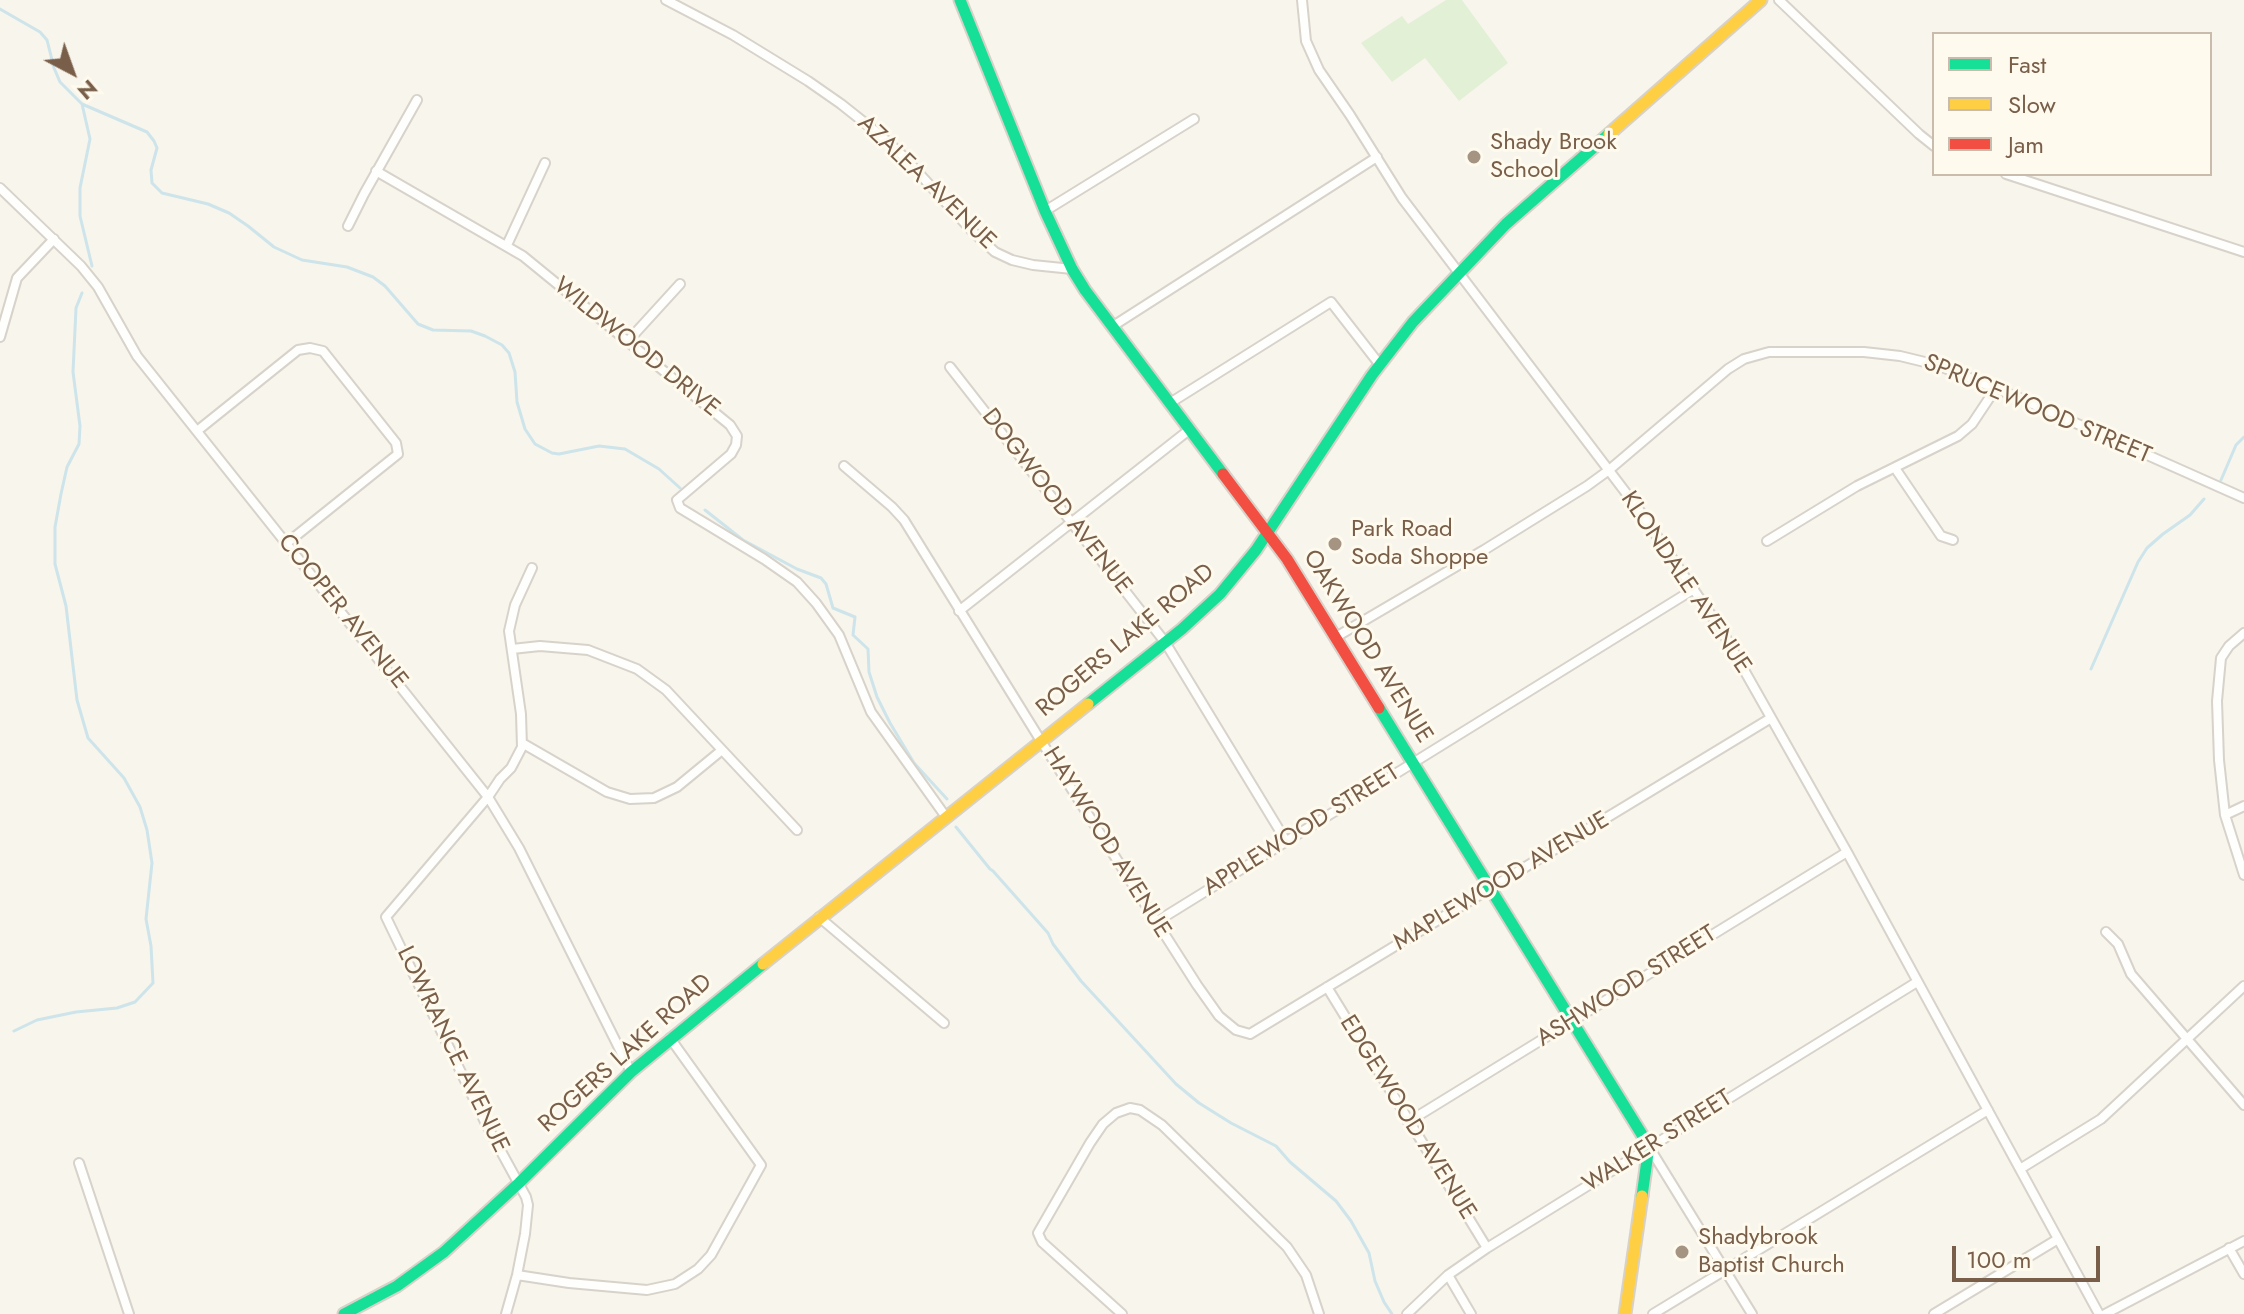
<!DOCTYPE html>
<html>
<head>
<meta charset="utf-8">
<style>
	body { margin:0 }
	#map { position:relative; width:2244px; height:1314px; overflow:hidden; background:#f8f5ec; font-family:Jost,sans-serif }
	canvas { display:block }
	.legend { position:absolute; left:1932px; top:32px; width:280px; height:144px; box-sizing:border-box; background:#fffaee; border:2px solid #c9bcac; margin:0; padding:10px 14px; list-style:none; font-size:24px; color:#795f49 }
	.legend li { display:flex; align-items:center; gap:16px; height:40px }
	.legend b { width:40px; border:2px solid #c9bcac }
	.north { position:absolute; left:32px; top:32px; width:80px; height:80px; -webkit-text-stroke:6px #fffaee; paint-order:stroke; rotate:139deg; font-size:22px; font-weight:700; line-height:32px; text-align:center; color:#795f49 }
	.north::after { content:''; display:block; margin:auto; width:28px; height:36px; background:#795f49; clip-path:polygon(50% 0,100% 100%,50% 72%,0 100%) }
	.scale { position:absolute; left:1952px; top:1246px; width:148px; height:36px; box-sizing:border-box; border:4px solid #795f49; border-top:0; padding-left:10px; font-size:24px; line-height:28px; white-space:nowrap; color:#795f49; -webkit-text-stroke:6px #fffaee; paint-order:stroke }
</style>
</head>
<body>
<div id="map">
<canvas width="2244" height="1314"></canvas>
<ul class="legend">
<li><b style="height:10px;background:#16e098"></b>Fast</li>
<li><b style="height:10px;background:#ffcf43"></b>Slow</li>
<li><b style="height:10px;background:#f24e42"></b>Jam</li>
</ul>
<div class="north">N</div>
<div class="scale">100 m</div>
</div>
<script>
const g = document.querySelector('canvas').getContext('2d');
g.lineJoin = 'round';
function fill(path, color) { g.fillStyle = color; g.fill(path, 'evenodd'); }
const shape = rows => new Path2D(rows.map(r => 'M' + r).join(''));
function trace(path, color, width, dash) { g.strokeStyle = color; g.lineWidth = width; g.lineCap = dash ? 'butt' : 'round'; g.setLineDash(dash || []); g.stroke(path); }
function drawText(font, color, halo, rows, align = 'center') {
  g.font = font + ' Jost,sans-serif'; g.lineWidth = 6; g.setLineDash([]); g.textBaseline = 'middle'; g.strokeStyle = halo; g.fillStyle = color; for (const [text, x, y, turn = 0] of rows) {
    g.save(); g.translate(x, y); g.rotate((+turn || 0) * Math.PI / 180); g.textAlign = isNaN(turn) ? turn : align; if (halo) g.strokeText(text, 0, 0); g.fillText(text, 0, 0); g.restore();
  }
}
fill(shape([
	[1446,0,1462,0,1508,63,1459,101,1425,58,1392,82,1361,43,1402,16,1408,24]
]), '#e2f0d6');
trace(shape([
	[0,9,40,32,47,40,54,68,60,82,82,104,147,132,154,141,157,148,151,170,152,183,162,193,208,204,229,213,248,226,274,247,302,260,347,267,373,277,385,286,418,324,433,330,471,331,485,336,502,345,509,353,515,372,517,402,525,429,535,444,552,453,559,454,599,446,625,449,659,469,680,488],
	[82,104,90,139,80,188,80,216,92,266],
	[2221,480,2236,445,2244,437],
	[705,510,743,540,797,569,821,578,826,584,833,608,855,617,853,635,868,649,869,672,877,697,890,723,914,763,947,799],
	[2091,669,2138,562,2147,548,2163,534,2190,515,2204,499],
	[956,827,990,869,993,871,1048,933,1053,944,1081,981,1176,1084,1199,1103,1231,1123,1276,1146,1290,1162,1336,1201,1351,1221,1369,1253,1375,1281,1384,1302,1392,1314],
	[14,1031,37,1020,76,1012,117,1008,135,1002,153,983,151,946,146,919,152,863,147,830,140,807,124,778,88,738,77,700,66,606,55,564,55,527,61,494,67,467,79,444,80,426,73,372,76,308,82,293]
]), '#cde4ea', 3);
const street = shape([
	[666,0,733,35,808,81,841,104,880,135,903,156,972,231,995,252,1012,260,1033,265,1072,269],
	[1302,0,1306,41,1319,70,1350,115,1402,198,1639,510,1722,631,1847,852,2099,1314],
	[1779,0,1919,134,1934,146],
	[376,171,523,256,730,425,737,436,736,445,731,454,677,500,680,508,764,559,797,582,816,603,839,635,871,712,946,817],
	[2006,174,2244,252],
	[0,188,81,266,98,287,137,356,488,797,519,848,631,1072],
	[1045,211,1194,119],
	[348,226,364,194,417,100],
	[507,245,545,163],
	[1113,326,1377,157],
	[0,337,17,278,54,239],
	[628,341,680,284],
	[950,367,1165,642,1286,841],
	[1170,403,1331,302,1380,365],
	[197,431,298,350,310,348,323,351,396,443,398,454,287,543],
	[844,466,892,507,904,520,1041,741,1197,985,1219,1016,1236,1030,1250,1034,1771,718],
	[1895,468,1941,536,1953,540],
	[1767,541,1857,486,1958,436,1972,424,1996,388],
	[959,611,1189,430],
	[2244,633,2229,646,2221,658,2217,701,2219,760,2225,815,2244,875],
	[1336,637,1484,550,1587,486,1609,470,1728,369,1744,359,1769,352,1864,352,1900,356,1937,365,2017,397,2244,498],
	[512,649,540,646,588,650,637,669,666,690,797,830],
	[522,743,607,792,630,799,654,798,677,787,722,750],
	[2225,815,2244,806],
	[819,917,944,1023],
	[1156,922,1694,589],
	[2106,932,2118,944,2131,974,2244,1105],
	[1327,987,1487,1248],
	[1408,1122,1847,852],
	[1649,1147,1752,1314],
	[79,1163,129,1314],
	[2020,1169,2101,1119,2244,986],
	[2229,1248,2244,1274],
	[517,1275,569,1283,647,1290,675,1284,698,1269,711,1255,761,1165,670,1038],
	[1448,1275,1471,1314],
	[506,1314,517,1275,525,1234,528,1205,526,1197,486,1124,386,917,488,797,500,779,511,768,522,747,521,714,509,631,515,605,532,568],
	[1122,1314,1042,1242,1038,1233,1090,1143,1103,1124,1116,1113,1130,1108,1140,1110,1162,1125,1287,1247,1306,1275,1319,1314],
	[1407,1314,1448,1275,1487,1248,1917,982],
	[1653,1314,1988,1110],
	[1934,1314,2058,1239],
	[2105,1314,2244,1241]
]);
const fast = shape([
	[960,0,1045,211,1072,269,1085,290,1223,474],
	[1088,704,1182,629,1220,594,1256,550,1372,375,1413,322,1506,224,1609,134],
	[1379,708,1649,1146,1642,1196],
	[344,1314,397,1286,444,1252,519,1183,631,1072,763,964]
]);
const slow = shape([
	[1609,134,1761,0],
	[763,964,1088,704],
	[1625,1314,1642,1196]
]);
const jam = shape([
	[1223,474,1287,559,1379,708]
]);
trace(street, '#d7d2ca', 12);
trace(fast, '#d8d1c8', 15);
trace(slow, '#d8d1c8', 15);
trace(jam, '#d8d1c8', 15);
trace(street, '#fefefc', 8);
trace(fast, '#16e098', 11);
trace(slow, '#ffcf43', 11);
trace(jam, '#f24e42', 11);
for (const [x, y, r, color] of [
	[1474,157,8,"#a59482"],
	[1335,544,8,"#a59482"],
	[1682,1252,8,"#a59482"]
]) { const dot = new Path2D(); dot.arc(x, y, r, 0, 2 * Math.PI); g.fillStyle = color; g.fill(dot); trace(dot, '#fffaee', 3); }
drawText('24px', '#795f49', '#fffaee', [
	["Shady Brook",1490,143],
	["School",1490,171],
	["Park Road",1351,530],
	["Soda Shoppe",1351,558],
	["Shadybrook",1698,1238],
	["Baptist Church",1698,1266]
], 'left');
drawText('24px', '#795f49', '#fffaee', [
	["AZALEA AVENUE",926,183,44],
	["WILDWOOD DRIVE",636,348,39],
	["SPRUCEWOOD STREET",2037,410,23],
	["DOGWOOD AVENUE",1056,502,52],
	["KLONDALE AVENUE",1685,583,56],
	["COOPER AVENUE",342,612,51],
	["ROGERS LAKE ROAD",1126,641,-40],
	["OAKWOOD AVENUE",1367,647,58],
	["APPLEWOOD STREET",1302,831,-32],
	["HAYWOOD AVENUE",1106,843,58],
	["MAPLEWOOD AVENUE",1502,882,-31],
	["ASHWOOD STREET",1627,987,-32],
	["LOWRANCE AVENUE",452,1050,64],
	["ROGERS LAKE ROAD",626,1054,-42],
	["EDGEWOOD AVENUE",1407,1118,58],
	["WALKER STREET",1658,1142,-32]
]);
</script>
</body>
</html>
